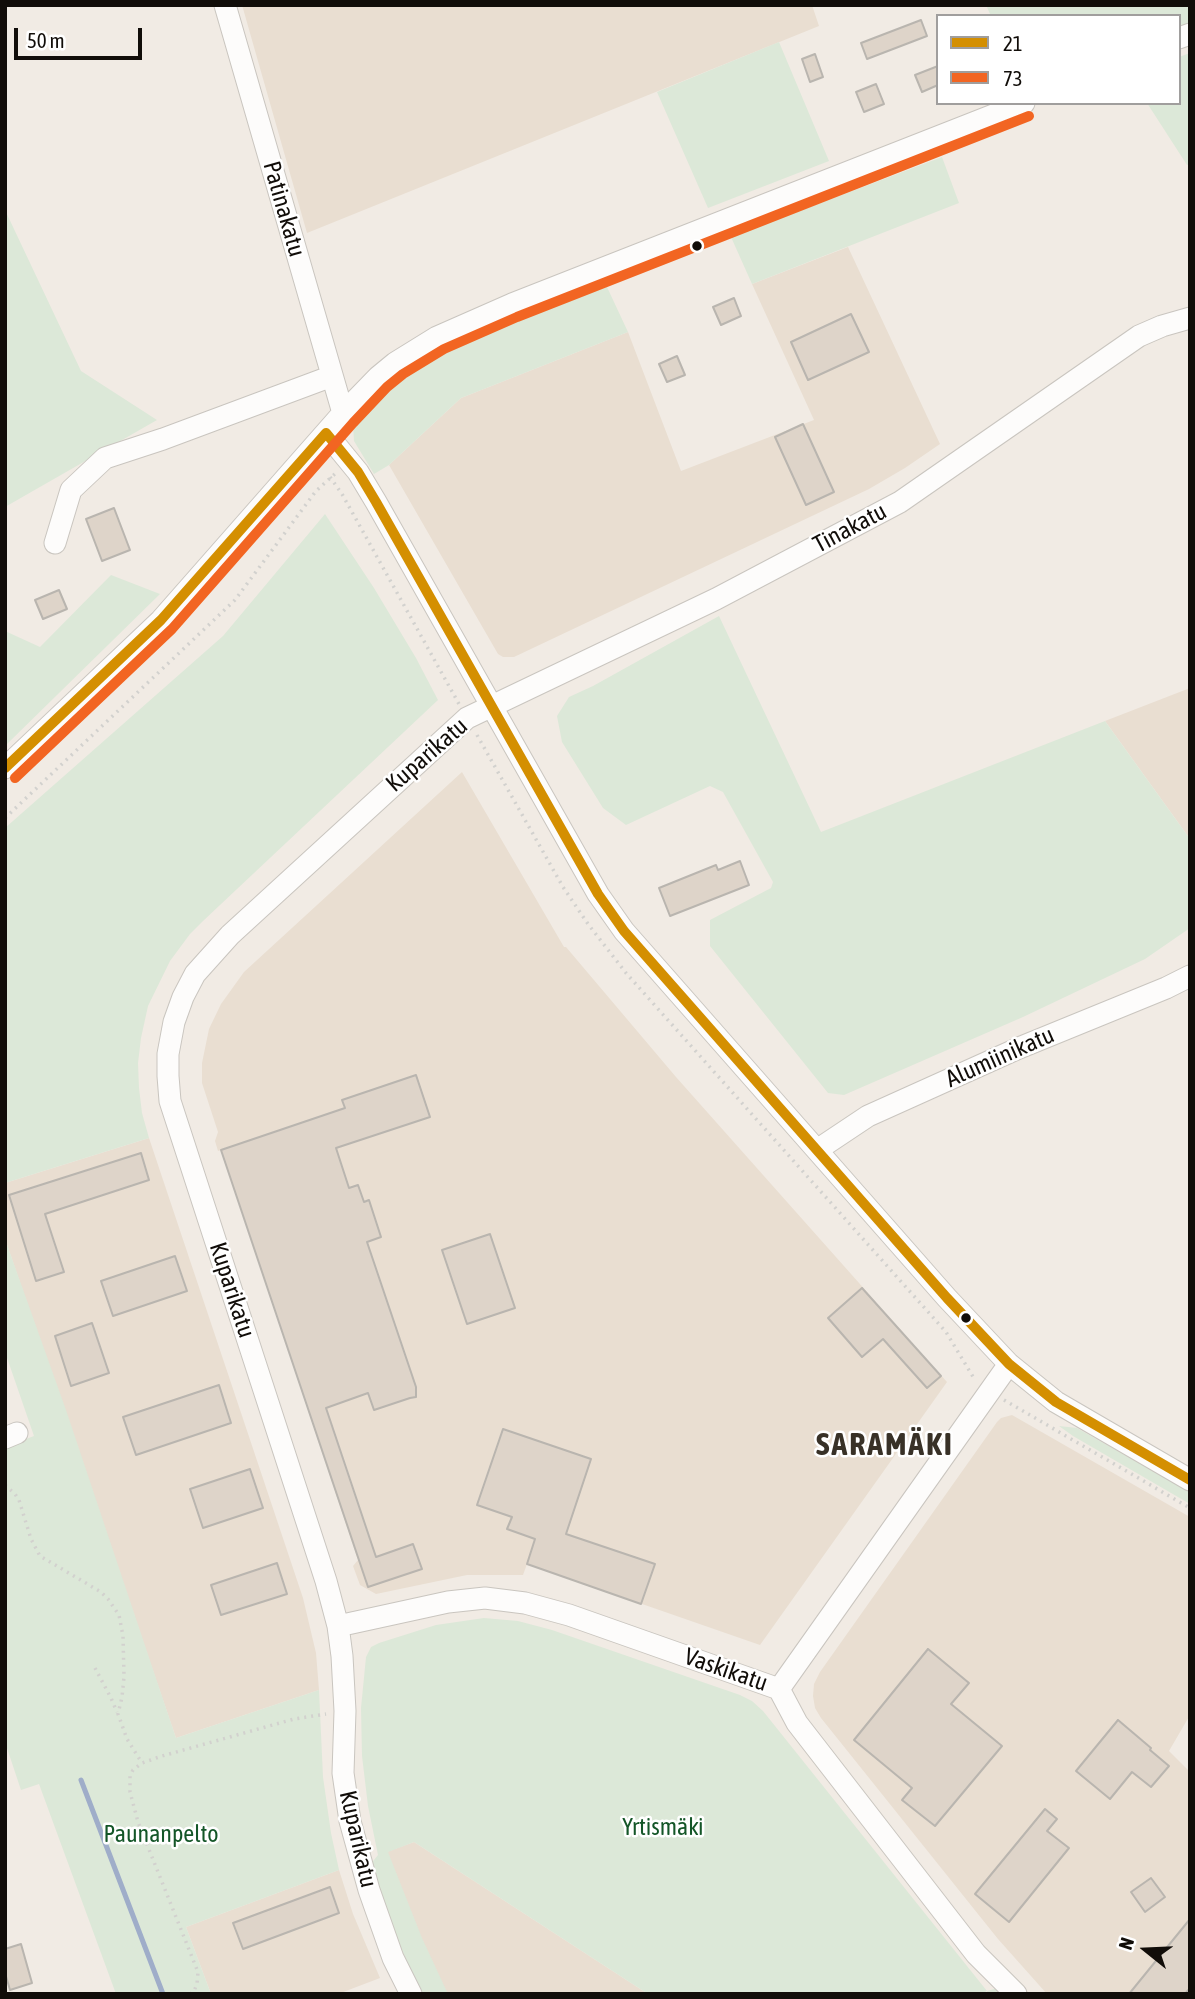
<!DOCTYPE html>
<html>
<head>
<meta charset="utf-8">
<style>
	body { margin:0 }
	#map { position:relative; width:1195px; height:1999px; overflow:hidden; background:#f1ebe4; font-family:"Asap Condensed",sans-serif }
	canvas { display:block }
	.frame { position:absolute; inset:0; border:7px solid #110d09; pointer-events:none }
	.legend { position:absolute; left:936px; top:14px; width:245px; height:91px; box-sizing:border-box; background:#fff; border:2px solid #a09e9d; margin:0; padding:9px 12px; list-style:none; font-size:21px; color:#110d09 }
	.legend li { display:flex; align-items:center; gap:14px; height:35px }
	.legend b { width:35px; border:2px solid #a09e9d }
	.north { position:absolute; left:1111px; top:1915px; width:70px; height:70px; -webkit-text-stroke:5px #fff; paint-order:stroke; rotate:288deg; font-size:19px; font-weight:700; line-height:28px; text-align:center; color:#110d09 }
	.north::after { content:''; display:block; margin:auto; width:24px; height:32px; background:#110d09; clip-path:polygon(50% 0,100% 100%,50% 72%,0 100%) }
	.scale { position:absolute; left:14px; top:28px; width:128px; height:32px; box-sizing:border-box; border:4px solid #110d09; border-top:0; padding-left:9px; font-size:21px; line-height:24px; white-space:nowrap; color:#110d09; -webkit-text-stroke:5px #fff; paint-order:stroke }
</style>
</head>
<body>
<div id="map">
<canvas width="1195" height="1999"></canvas>
<div class="frame"></div>
<ul class="legend">
<li><b style="height:9px;background:#d48f01"></b>21</li>
<li><b style="height:9px;background:#f26522"></b>73</li>
</ul>
<div class="north">N</div>
<div class="scale">50 m</div>
</div>
<script>
const g = document.querySelector('canvas').getContext('2d');
g.lineJoin = 'round';
function fill(path, color) { g.fillStyle = color; g.fill(path, 'evenodd'); }
const shape = rows => new Path2D(rows.map(r => 'M' + r).join(''));
function trace(path, color, width, dash) { g.strokeStyle = color; g.lineWidth = width; g.lineCap = dash ? 'butt' : 'round'; g.setLineDash(dash || []); g.stroke(path); }
function drawText(font, color, halo, rows, align = 'center') {
  g.font = font + ' "Asap Condensed",sans-serif'; g.lineWidth = 5; g.setLineDash([]); g.textBaseline = 'middle'; g.strokeStyle = halo; g.fillStyle = color; for (const [text, x, y, turn = 0] of rows) {
    g.save(); g.translate(x, y); g.rotate((+turn || 0) * Math.PI / 180); g.textAlign = isNaN(turn) ? turn : align; if (halo) g.strokeText(text, 0, 0); g.fillText(text, 0, 0); g.restore();
  }
}
fill(shape([
	[242,5,812,5,819,26,307,233],
	[848,247,940,444,905,468,869,489,514,657,503,657,498,654,389,465,461,398,628,332,681,471,814,420,752,284],
	[1190,688,1190,839,1105,721],
	[462,772,564,947,566,947,676,1077,947,1382,760,1645,527,1564,523,1575,467,1575,376,1594,360,1585,353,1566,358,1560,221,1150,218,1151,215,1141,218,1132,202,1083,202,1063,209,1029,221,1004,244,972],
	[149,1138,303,1598,316,1653,319,1690,176,1738,5,1239,5,1183],
	[1012,1415,1190,1517,1190,1715,1169,1751,1190,1772,1190,1994,1047,1994,998,1939,821,1718,815,1708,813,1696,814,1684,820,1672,997,1422,1001,1418],
	[414,1842,648,1994,433,1994,378,1855],
	[339,1870,353,1914,380,1978,338,1994,211,1994,186,1927]
]), '#e9ded1');
fill(shape([
	[986,5,1190,5,1190,25,1179,29,1179,16,991,16],
	[779,42,829,161,708,208,657,92],
	[1190,53,1190,164,1187,165,1147,103,1179,103,1179,57],
	[942,157,959,203,752,284,731,237],
	[5,210,81,371,157,420,5,507],
	[607,287,628,332,461,398,389,465,374,474,354,441,353,424,360,409,399,371,428,352,475,331],
	[325,514,374,588,416,658,438,700,203,921,190,934,170,961,148,1006,141,1038,138,1063,139,1088,142,1113,149,1138,5,1183,5,828,223,636],
	[111,575,160,594,5,746,5,631,40,647],
	[719,616,821,832,1105,721,1190,839,1190,928,1145,959,1023,1017,844,1095,828,1093,710,946,710,920,771,888,773,882,723,792,710,786,626,825,603,808,562,742,557,716,569,697,593,686],
	[5,1239,66,1410,176,1738,319,1690,323,1777,331,1833,339,1870,186,1927,211,1994,116,1994,39,1784,21,1790,5,1742,5,1447,34,1436,5,1352],
	[1059,1426,1077,1428,1190,1492,1190,1504,1073,1436],
	[484,1618,518,1621,552,1630,740,1695,752,1701,763,1711,987,1991,998,1988,1004,1994,987,1994,987,1991,981,1994,648,1994,414,1842,388,1852,422,1938,448,1994,421,1994,389,1920,370,1865,378,1855,368,1806,362,1756,361,1708,366,1657,371,1647,379,1643,436,1625]
]), '#dce8d8');
trace(shape([
	[81,1780,163,1994]
]), '#9fadc9', 5);
const building = shape([
	[921,20,927,36,867,59,861,43,921,20],
	[815,54,823,77,810,82,802,59,815,54],
	[938,66,938,85,922,92,915,75,938,66],
	[876,84,884,104,864,112,856,92,876,84],
	[734,298,741,316,721,325,713,307,734,298],
	[851,314,869,352,808,380,791,342,851,314],
	[677,356,685,375,667,382,659,364,677,356],
	[803,424,834,492,806,505,775,437,803,424],
	[114,508,130,550,102,561,86,519,114,508],
	[59,590,67,609,43,619,35,600,59,590],
	[740,861,749,885,670,916,659,888,716,865,718,870,740,861],
	[416,1075,430,1117,336,1148,349,1188,358,1185,364,1202,369,1200,381,1237,367,1242,416,1387,416,1397,410,1398,374,1410,368,1393,326,1408,376,1557,413,1544,422,1569,368,1587,221,1150,345,1108,342,1100,416,1075],
	[141,1153,149,1180,45,1214,64,1272,36,1281,9,1195,141,1153],
	[490,1234,515,1308,467,1324,442,1250,490,1234],
	[175,1256,187,1291,113,1316,101,1281,175,1256],
	[862,1288,941,1376,927,1388,883,1339,862,1357,828,1318,862,1288],
	[92,1323,109,1373,71,1386,55,1336,92,1323],
	[219,1385,231,1423,136,1455,123,1417,219,1385],
	[503,1429,591,1459,566,1534,655,1564,641,1604,527,1564,535,1539,507,1529,512,1517,477,1505,503,1429],
	[250,1469,263,1508,203,1528,190,1489,250,1469],
	[277,1563,287,1594,221,1615,211,1585,277,1563],
	[928,1649,969,1683,951,1704,1002,1746,935,1826,902,1800,912,1788,854,1740,928,1649],
	[1118,1720,1151,1748,1150,1750,1169,1766,1151,1787,1132,1772,1110,1799,1076,1771,1118,1720],
	[1045,1809,1057,1819,1047,1831,1069,1848,1009,1922,975,1894,1045,1809],
	[1151,1878,1165,1897,1145,1912,1131,1892,1151,1878],
	[330,1887,339,1913,243,1949,233,1923,330,1887],
	[1190,1919,1190,1988,1185,1994,1129,1994,1190,1919],
	[21,1944,32,1983,10,1990,5,1973,5,1949,21,1944]
]);
fill(building, '#ded4c9');
trace(building, '#b9b5af', 2);
const minor = shape([
	[225,5,343,413],
	[1179,38,1190,34],
	[326,433,358,472,376,502,598,894,624,931,947,1298,1009,1364,1056,1402,1190,1480],
	[55,543,71,490,105,458,163,439,332,376],
	[5,768,161,620,343,413,378,377,395,363,437,337,512,304,1024,103],
	[817,1150,868,1116,1019,1048,1166,988,1190,976],
	[5,1438,17,1433],
	[338,1626,448,1602,485,1598,525,1603,569,1615,779,1689,797,1723,976,1954,1016,1994],
	[779,1689,1009,1364],
	[411,1994,393,1958,369,1890,350,1821,343,1773,345,1711,342,1656,338,1626,326,1581,170,1101,168,1076,168,1054,174,1022,183,997,195,974,230,935,467,718,716,599,900,502,1139,336,1162,326,1190,318]
]);
trace(minor, '#c9c5bf', 23);
trace(shape([
	[330,477,342,494,459,704],
	[477,735,563,887,588,924,626,973,946,1332,975,1380],
	[5,818,235,600,316,491,337,472],
	[1004,1400,1190,1508],
	[5,1485,15,1494,19,1500,31,1539,40,1556,101,1592,108,1599,119,1615,123,1636,124,1677,122,1697,118,1714,127,1739,142,1763],
	[95,1668,111,1698,117,1712],
	[190,1994,194,1991,197,1984,198,1972,138,1822,130,1792,130,1776,133,1770,142,1763,162,1756,294,1719,326,1714]
]), '#d2d1ce', 3.5, [2, 5]);
trace(minor, '#fdfcfb', 21);
trace(shape([
	[326,433,358,472,376,502,598,894,624,931,947,1298,1009,1364,1056,1402,1190,1480],
	[5,768,161,620,326,433]
]), '#d48f01', 10);
trace(shape([
	[15,778,172,629,353,423,387,387,403,374,444,349,517,317,1029,116]
]), '#f26522', 10);
for (const [x, y, r, color] of [
	[697,246,6,"#110d09"],
	[966,1318,6,"#110d09"]
]) { const dot = new Path2D(); dot.arc(x, y, r, 0, 2 * Math.PI); g.fillStyle = color; g.fill(dot); trace(dot, '#fff', 2.5); }
drawText('24px', '#110d09', '#fff', [
	["Patinakatu",284,209,74],
	["Tinakatu",850,528,-28],
	["Kuparikatu",427,755,-41],
	["Alumiinikatu",1000,1057,-24],
	["Kuparikatu",232,1290,72],
	["Vaskikatu",726,1670,19],
	["Kuparikatu",358,1839,77]
]);
drawText('24px', '#145628', '#fff', [
	["Yrtismäki",663,1827],
	["Paunanpelto",161,1834]
]);
g.letterSpacing = '2px';
drawText('bold 32px', '#383127', '#fff', [
	["SARAMÄKI",885,1445]
]);
g.letterSpacing = '0px';
</script>
</body>
</html>
